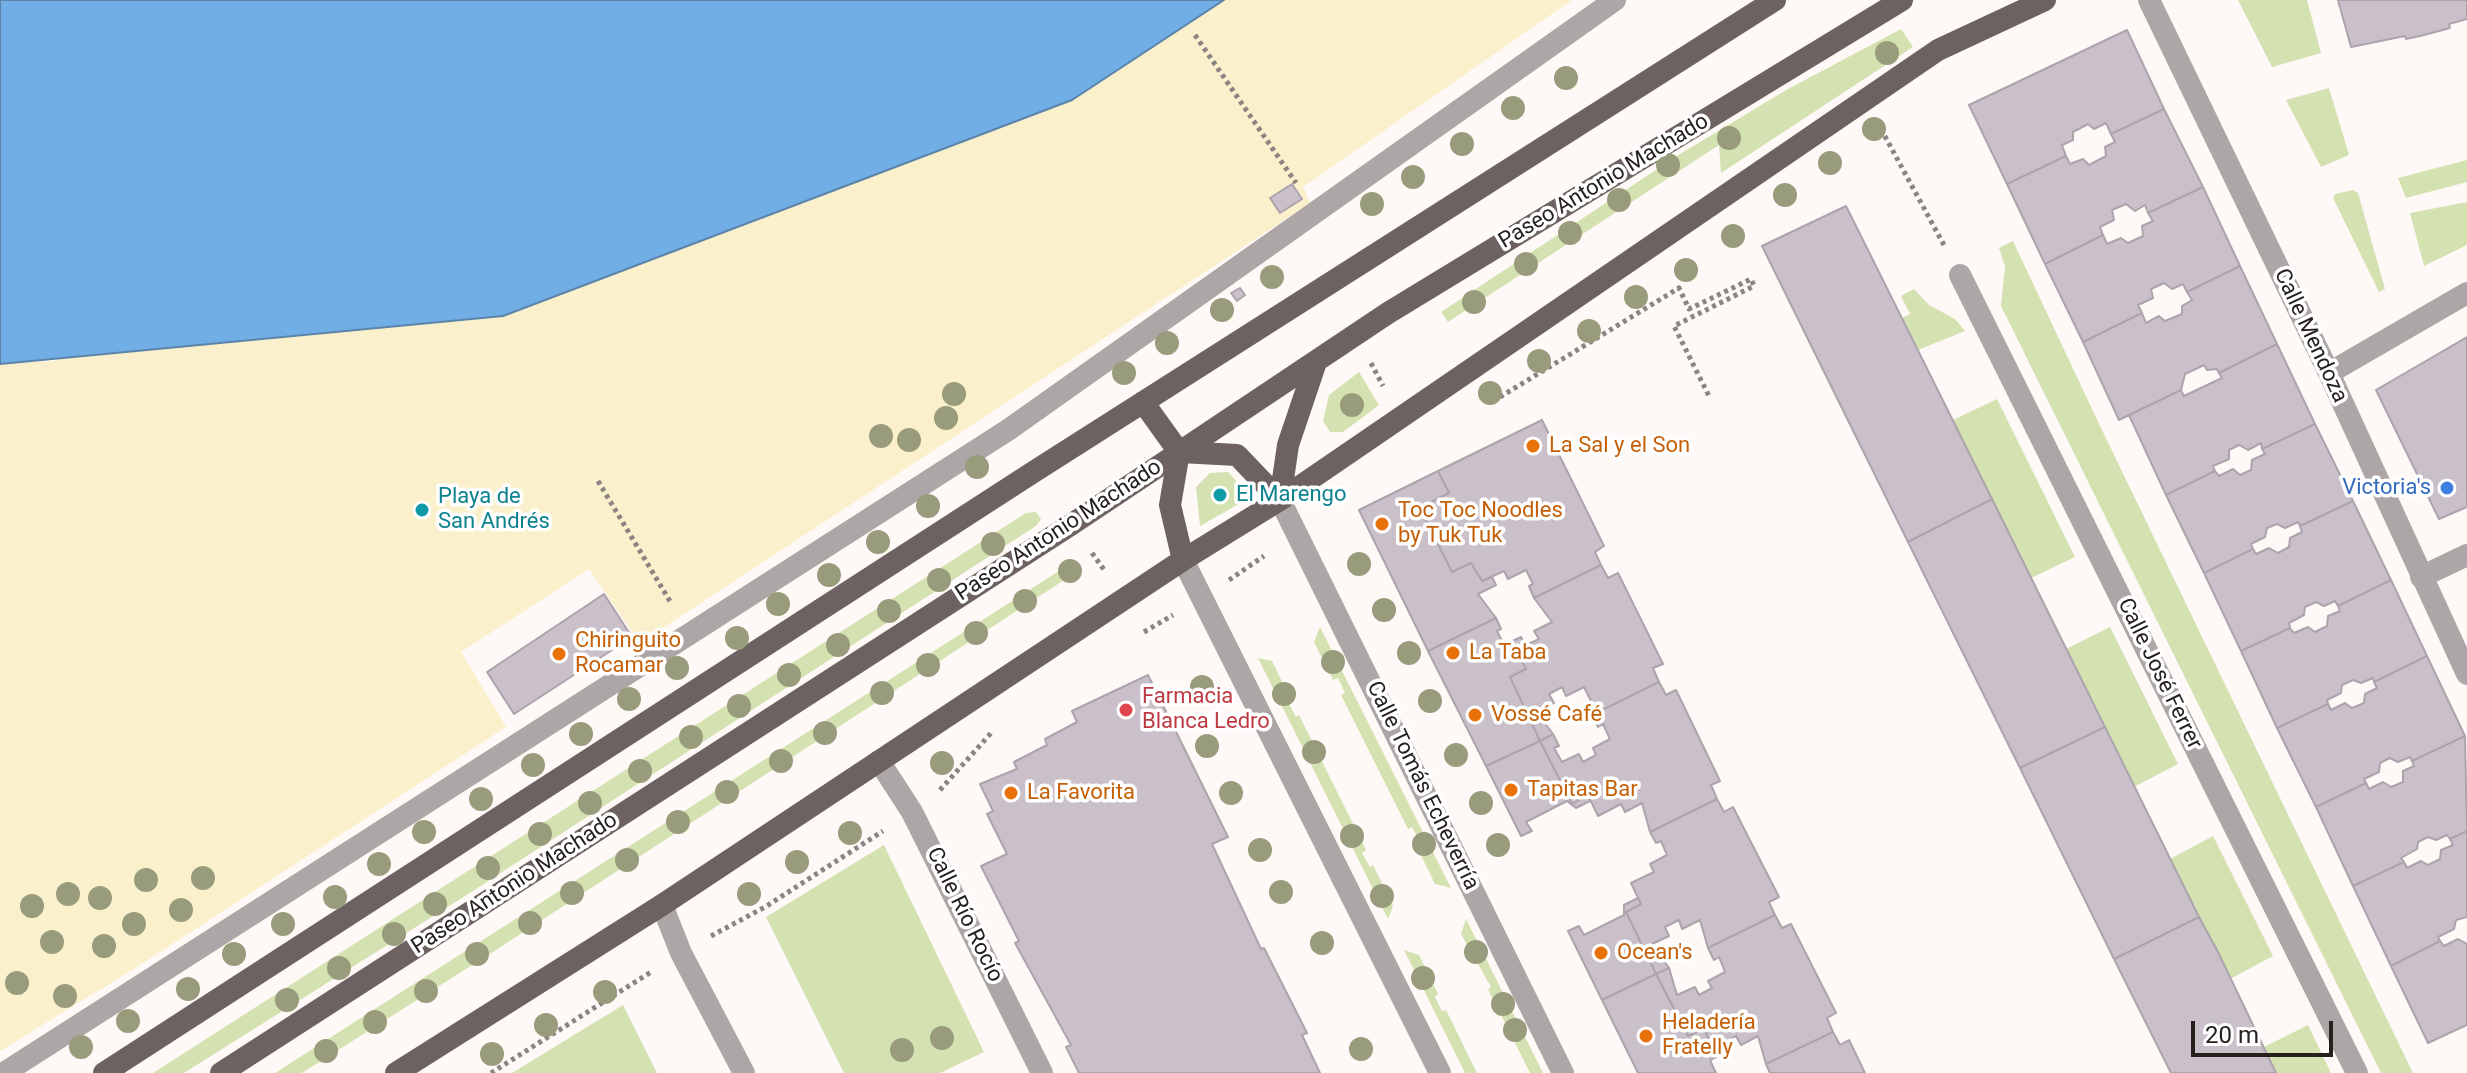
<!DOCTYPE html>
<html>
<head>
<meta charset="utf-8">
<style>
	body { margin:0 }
	#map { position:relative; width:2467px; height:1073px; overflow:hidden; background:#fef9f6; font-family:Roboto,sans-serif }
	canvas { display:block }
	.scale { position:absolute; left:2191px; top:1021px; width:142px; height:36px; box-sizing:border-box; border:4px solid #26211f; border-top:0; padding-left:10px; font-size:24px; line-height:28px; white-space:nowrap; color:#26211f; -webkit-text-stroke:6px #fff; paint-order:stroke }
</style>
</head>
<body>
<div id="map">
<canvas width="2467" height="1073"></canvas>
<div class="scale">20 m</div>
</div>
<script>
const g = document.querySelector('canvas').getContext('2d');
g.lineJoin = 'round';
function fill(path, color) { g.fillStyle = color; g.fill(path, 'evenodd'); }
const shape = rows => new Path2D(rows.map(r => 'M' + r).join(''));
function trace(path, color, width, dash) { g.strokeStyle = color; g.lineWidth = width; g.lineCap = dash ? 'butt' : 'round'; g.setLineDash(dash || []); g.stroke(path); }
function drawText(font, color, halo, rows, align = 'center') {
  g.font = font + ' Roboto,sans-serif'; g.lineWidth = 7; g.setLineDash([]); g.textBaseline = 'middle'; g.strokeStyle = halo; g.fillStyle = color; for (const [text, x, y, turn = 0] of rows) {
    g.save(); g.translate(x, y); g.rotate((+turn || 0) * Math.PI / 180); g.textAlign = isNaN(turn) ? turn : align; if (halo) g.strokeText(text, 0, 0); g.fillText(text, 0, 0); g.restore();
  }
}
fill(shape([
	[2238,0,2307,0,2321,53,2272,67],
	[1901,29,1913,47,1721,173,1719,145,1448,322,1441,312,1680,154,1788,89],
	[2329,88,2349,155,2321,167,2286,100],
	[2467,160,2467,182,2406,198,2398,178],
	[2353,190,2358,193,2385,289,2379,292,2333,198,2335,194],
	[2467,202,2467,245,2424,266,2410,213],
	[2013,241,2101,428,2413,1073,2381,1073,2001,306,2005,266,1999,248],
	[1914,289,1929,305,1955,319,1965,331,1918,350,1902,318,1910,314,1901,296],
	[1359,372,1379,405,1343,432,1330,432,1323,421,1329,395],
	[1997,399,2075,557,2031,578,1953,420],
	[1228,472,1251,497,1200,526,1196,487,1210,473],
	[1036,512,1041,519,1036,526,462,898,184,1073,153,1073,1026,513],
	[1073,562,1078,571,499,948,302,1073,275,1073],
	[1320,627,1451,888,1435,884,1416,845,1420,842,1412,827,1408,829,1341,695,1345,693,1338,678,1333,680,1314,642],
	[2110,627,2178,764,2134,787,2066,649],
	[1258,658,1272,661,1291,700,1288,702,1296,717,1299,715,1366,850,1362,853,1370,867,1373,865,1393,906,1388,919],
	[2213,836,2273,956,2230,979,2170,859],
	[884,845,984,1052,940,1073,844,1073,766,917],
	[1466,919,1543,1073,1530,1073,1488,989,1491,987,1461,934],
	[1404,950,1419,955,1438,994,1435,997,1442,1011,1446,1010,1477,1073,1465,1073],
	[623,1005,657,1073,512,1073],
	[2308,1025,2331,1073,2276,1073,2264,1047]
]), '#d4e1b1');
fill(shape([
	[1224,0,1572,0,1303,187,1310,203,640,643,589,569,461,652,506,727,137,967,0,1051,0,364,54,361,1072,100]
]), '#faf0cb');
const water = shape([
	[0,0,1224,0,1072,100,503,316,0,364,0,0]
]);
fill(water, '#72aee6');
trace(water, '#5b84aa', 2);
const building = shape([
	[2338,0,2467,0,2467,19,2449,24,2450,28,2420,36,2406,39,2405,36,2351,47,2338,0],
	[2127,30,2164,109,2111,134,2106,123,2094,129,2088,124,2073,132,2073,140,2062,145,2066,156,2007,184,1969,105,2127,30],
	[2164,109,2203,187,2148,213,2145,205,2135,211,2126,204,2112,210,2114,220,2100,227,2103,235,2045,264,2007,184,2066,156,2070,164,2083,159,2089,165,2106,156,2105,147,2115,142,2111,134,2164,109],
	[1292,184,1302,199,1280,213,1270,198,1292,184],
	[2203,187,2240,266,2187,292,2183,284,2172,289,2164,283,2151,289,2153,298,2138,305,2142,313,2083,342,2045,264,2103,235,2107,244,2121,238,2128,243,2143,236,2142,226,2153,221,2148,213,2203,187],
	[1846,206,1992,499,1908,542,1762,246,1846,206],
	[2240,266,2277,344,2219,373,2217,369,2207,370,2204,365,2185,374,2181,390,2119,420,2083,342,2142,313,2146,323,2159,316,2165,321,2182,314,2182,306,2192,300,2187,292,2240,266],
	[1240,288,1245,295,1237,301,1231,293,1240,288],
	[2467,337,2467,507,2439,519,2376,390,2467,337],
	[2277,344,2315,424,2262,449,2261,443,2248,450,2239,445,2229,450,2229,459,2213,466,2215,471,2166,495,2129,415,2181,390,2184,396,2222,378,2219,373,2277,344],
	[1542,420,1604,546,1595,552,1601,565,1534,598,1529,586,1533,584,1526,570,1508,579,1504,571,1482,581,1471,563,1452,572,1420,508,1449,493,1438,471,1542,420],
	[2315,424,2353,501,2300,526,2298,522,2285,528,2277,524,2267,528,2265,537,2251,544,2253,549,2204,573,2166,495,2215,471,2219,476,2233,469,2240,475,2251,470,2252,460,2265,454,2262,449,2315,424],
	[1438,471,1449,493,1420,508,1452,572,1471,563,1482,581,1492,577,1496,585,1478,594,1496,618,1428,651,1359,510,1438,471],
	[1992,499,2105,727,2020,768,1908,542,1992,499],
	[2353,501,2391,580,2338,606,2335,601,2324,606,2316,602,2305,607,2304,615,2289,623,2290,628,2241,651,2204,573,2253,549,2256,554,2269,548,2278,553,2289,547,2290,538,2302,532,2300,526,2353,501],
	[1601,565,1608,578,1618,573,1663,664,1653,668,1659,682,1592,715,1587,703,1591,701,1584,687,1566,696,1562,687,1549,694,1554,703,1536,711,1553,734,1540,741,1510,677,1526,669,1516,650,1539,639,1534,631,1552,622,1534,598,1601,565],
	[2391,580,2427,656,2374,682,2373,678,2361,683,2353,680,2342,685,2341,693,2327,700,2328,704,2277,728,2241,651,2290,628,2294,633,2308,627,2315,632,2327,626,2328,616,2340,611,2338,606,2391,580],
	[604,594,632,637,514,714,487,672,604,594],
	[1496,618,1501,629,1497,631,1504,645,1521,637,1525,645,1516,650,1526,669,1510,677,1540,741,1486,766,1428,651,1496,618],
	[2427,656,2465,736,2412,761,2410,757,2398,762,2390,758,2380,763,2379,772,2364,779,2366,783,2316,807,2277,728,2328,704,2331,710,2345,703,2352,708,2364,703,2365,694,2377,688,2374,682,2427,656],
	[1148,675,1228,837,1212,844,1261,949,1264,948,1307,1033,1302,1035,1320,1073,1079,1073,1066,1047,1071,1045,1015,943,1019,941,981,866,1007,854,987,814,993,811,980,784,1017,769,1014,762,1047,745,1045,739,1077,722,1072,711,1148,675],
	[1659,682,1666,695,1676,690,1720,781,1711,785,1717,799,1650,832,1642,803,1625,812,1621,804,1598,816,1588,795,1572,804,1540,741,1553,734,1559,746,1554,748,1562,762,1579,754,1583,762,1596,755,1593,748,1610,739,1603,724,1598,727,1592,715,1659,682],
	[2105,727,2199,917,2114,959,2020,768,2105,727],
	[2465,736,2467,831,2450,839,2447,835,2436,840,2428,837,2418,842,2417,849,2401,858,2404,862,2353,886,2316,807,2366,783,2369,789,2383,782,2391,787,2403,782,2403,771,2414,766,2412,761,2465,736],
	[1540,741,1572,804,1588,795,1590,801,1576,808,1567,801,1526,822,1532,831,1521,836,1486,766,1540,741],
	[1717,799,1724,812,1733,807,1779,897,1769,902,1775,915,1708,948,1700,920,1682,929,1679,920,1665,927,1669,936,1652,944,1669,968,1656,974,1626,912,1641,904,1631,883,1654,872,1650,864,1667,855,1661,841,1656,843,1650,832,1717,799],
	[2467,831,2467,917,2456,920,2454,929,2438,937,2440,941,2391,966,2353,886,2404,862,2407,868,2421,861,2428,865,2440,859,2441,850,2453,845,2450,839,2467,831],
	[1638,898,1641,904,1626,912,1656,974,1602,1000,1568,931,1579,926,1584,935,1624,915,1624,905,1638,898],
	[1775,915,1782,928,1791,924,1836,1013,1827,1018,1833,1032,1766,1064,1758,1036,1741,1045,1736,1036,1713,1049,1704,1029,1688,1036,1656,974,1669,968,1677,995,1695,987,1699,995,1712,988,1708,981,1725,972,1719,957,1714,960,1708,948,1775,915],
	[2199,917,2217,950,2276,1073,2171,1073,2114,959,2199,917],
	[2458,939,2467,944,2467,1025,2428,1043,2391,966,2440,941,2444,946,2458,939],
	[1656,974,1688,1036,1704,1029,1713,1049,1722,1044,1727,1052,1710,1060,1716,1073,1638,1073,1602,1000,1656,974],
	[1833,1032,1840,1045,1849,1040,1865,1073,1770,1073,1766,1064,1833,1032]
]);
fill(building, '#cac0c9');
trace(building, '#ada3ac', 2);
trace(shape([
	[1195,35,1296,183],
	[1881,129,1945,247],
	[1371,363,1383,386],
	[1500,397,1679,288,1689,309,1751,279,1754,286,1674,326,1710,398],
	[598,481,671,603],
	[1092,553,1105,571],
	[1229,580,1264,556],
	[1144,632,1173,615],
	[940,790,992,732],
	[711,936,765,907,883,831],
	[491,1073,651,972]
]), '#8a8583', 5, [4, 4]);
trace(shape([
	[1960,275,2357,1073]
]), '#ada6a6', 22);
trace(shape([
	[879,761,912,812,1042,1073],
	[4,1073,1008,430,1615,0]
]), '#ada6a6', 22);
trace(shape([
	[2149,0,2329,373,2467,674],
	[2329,373,2467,293],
	[2421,577,2467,555],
	[662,905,681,953,744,1073]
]), '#ada6a6', 22);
trace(shape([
	[1280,500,1563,1073],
	[1183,560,1440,1073]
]), '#ada6a6', 22);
trace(shape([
	[1143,402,1179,452],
	[1179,452,1170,505,1183,560],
	[1180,452,1237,455,1280,500],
	[1280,500,1288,445,1316,362],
	[104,1073,1035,471,1775,0],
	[221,1073,1072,524,1388,313,1902,0],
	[396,1073,662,905,1183,560,1280,500,1938,50,2045,0]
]), '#6d6261', 22);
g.fillStyle = '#989c7c';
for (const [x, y] of [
	[1887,53],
	[1566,78],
	[1513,108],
	[1874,129],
	[1729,138],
	[1462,144],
	[1830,163],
	[1668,165],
	[1413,177],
	[1785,195],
	[1619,200],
	[1372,204],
	[1570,233],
	[1733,236],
	[1526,264],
	[1686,270],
	[1272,277],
	[1636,297],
	[1474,302],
	[1222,310],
	[1589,331],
	[1167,343],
	[1539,361],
	[1124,373],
	[1490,393],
	[954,394],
	[1352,405],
	[946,418],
	[881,436],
	[909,440],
	[977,467],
	[928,506],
	[878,542],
	[993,544],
	[1359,564],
	[1070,571],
	[829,575],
	[939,580],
	[1025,601],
	[778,604],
	[1384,610],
	[889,611],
	[976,633],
	[737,638],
	[838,645],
	[1409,653],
	[1333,662],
	[928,665],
	[677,668],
	[789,675],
	[1202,687],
	[882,693],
	[1284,694],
	[629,699],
	[1430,701],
	[739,706],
	[825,733],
	[581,734],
	[691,737],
	[1207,746],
	[1314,752],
	[1456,755],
	[781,761],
	[942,763],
	[533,765],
	[640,771],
	[727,792],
	[1231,793],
	[481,799],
	[590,803],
	[1481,803],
	[678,822],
	[424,832],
	[850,833],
	[540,834],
	[1352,836],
	[1424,844],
	[1498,845],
	[1260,850],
	[627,860],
	[797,862],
	[379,864],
	[488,868],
	[203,878],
	[146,880],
	[1281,892],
	[572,893],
	[68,894],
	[749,894],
	[1382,896],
	[335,897],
	[100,898],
	[435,904],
	[32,906],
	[181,910],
	[530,923],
	[134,924],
	[283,924],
	[394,934],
	[52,942],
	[1322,943],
	[104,946],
	[1476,952],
	[234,954],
	[477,954],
	[339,968],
	[1423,978],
	[17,983],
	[188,989],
	[426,991],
	[605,992],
	[65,996],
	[287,1000],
	[1503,1004],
	[128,1021],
	[375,1022],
	[546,1025],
	[1515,1030],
	[942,1038],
	[81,1047],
	[1361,1049],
	[902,1050],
	[326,1051],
	[492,1054]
]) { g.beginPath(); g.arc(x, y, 12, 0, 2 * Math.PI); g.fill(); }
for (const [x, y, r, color] of [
	[1533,446,8,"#e8710a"],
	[2447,488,8,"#3f7fe0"],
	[1220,495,8,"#0f9aa8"],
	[422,510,8,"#0f9aa8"],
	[1382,524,8,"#e8710a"],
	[1453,653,8,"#e8710a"],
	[559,654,8,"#e8710a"],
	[1126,710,8,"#e0444e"],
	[1475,715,8,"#e8710a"],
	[1511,790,8,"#e8710a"],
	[1011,793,8,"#e8710a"],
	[1601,953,8,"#e8710a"],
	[1646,1036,8,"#e8710a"]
]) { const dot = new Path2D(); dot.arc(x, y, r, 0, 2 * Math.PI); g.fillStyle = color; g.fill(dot); trace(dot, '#fff', 3); }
drawText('22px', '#26211f', '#fff', [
	["Paseo Antonio Machado",1604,182,-31],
	["Calle Mendoza",2310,336,65],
	["Paseo Antonio Machado",1059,531,-33],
	["Calle José Ferrer",2159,674,64],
	["Calle Tomás Echeverría",1422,786,64],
	["Paseo Antonio Machado",515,884,-33],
	["Calle Río Rocío",964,915,64]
]);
drawText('22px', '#c56008', '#fff', [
	["La Sal y el Son",1549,446],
	["Toc Toc Noodles",1398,511],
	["by Tuk Tuk",1398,536],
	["Chiringuito",575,641],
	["Rocamar",575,666],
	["La Taba",1469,653],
	["Vossé Café",1491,715],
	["Tapitas Bar",1527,790],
	["La Favorita",1027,793],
	["Ocean's",1617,953],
	["Heladería",1662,1023],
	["Fratelly",1662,1048]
], 'left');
drawText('22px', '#366cbe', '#fff', [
	["Victoria's",2431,488]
], 'right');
drawText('22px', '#0d838f', '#fff', [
	["El Marengo",1236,495],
	["Playa de",438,497],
	["San Andrés",438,522]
], 'left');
drawText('22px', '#be3a42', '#fff', [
	["Farmacia",1142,697],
	["Blanca Ledro",1142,722]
], 'left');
</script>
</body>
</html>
